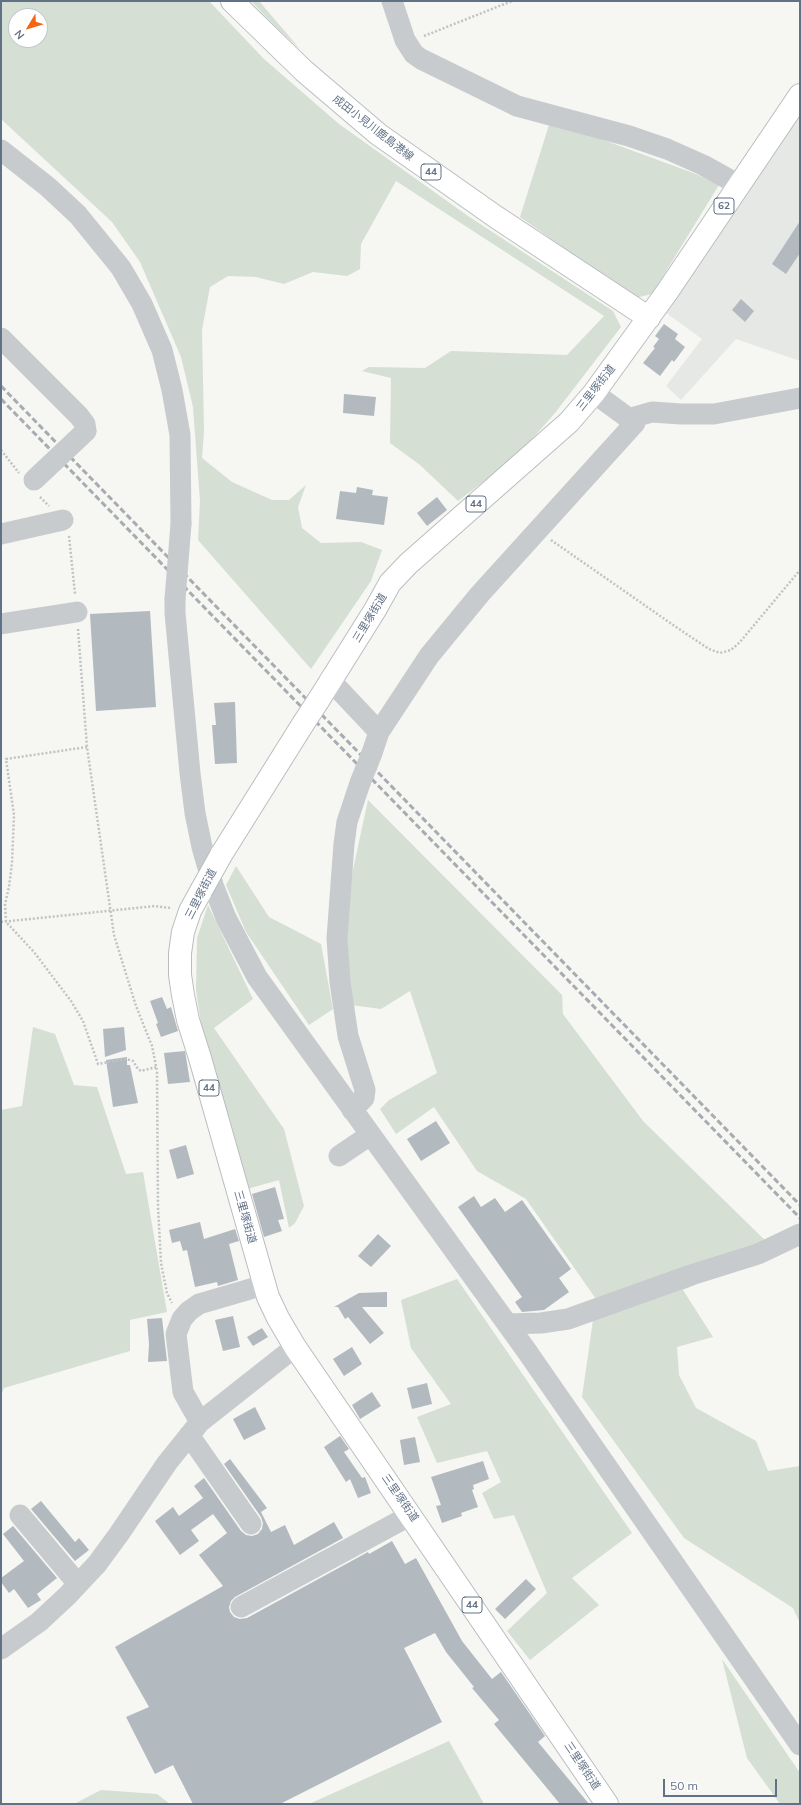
<!DOCTYPE html>
<html>
<head>
<meta charset="utf-8">
<style>
	body { margin:0 }
	#map { position:relative; width:801px; height:1805px; overflow:hidden; background:#f6f6f2; font-family:Mulish,sans-serif }
	canvas { display:block }
	.frame { position:absolute; inset:0; border:2px solid #627286; pointer-events:none }
	.north { position:absolute; left:8px; top:8px; width:40px; height:40px; box-sizing:border-box; background:#fff; border:1px solid #c0c7cf; border-radius:50%; rotate:232deg; font-size:11px; font-weight:700; line-height:16px; text-align:center; color:#627286 }
	.north::after { content:''; display:block; margin:auto; width:14px; height:18px; background:#f36615; clip-path:polygon(50% 0,100% 100%,50% 72%,0 100%) }
	.scale { position:absolute; left:663px; top:1779px; width:114px; height:18px; box-sizing:border-box; border:2px solid #627286; border-top:0; padding-left:5px; font-size:12px; line-height:14px; white-space:nowrap; color:#627286; -webkit-text-stroke:3px #fff; paint-order:stroke }
</style>
</head>
<body>
<div id="map">
<canvas width="801" height="1805"></canvas>
<div class="frame"></div>
<div class="north">N</div>
<div class="scale">50 m</div>
</div>
<script>
const g = document.querySelector('canvas').getContext('2d');
g.lineJoin = 'round';
function fill(path, color) { g.fillStyle = color; g.fill(path, 'evenodd'); }
const shape = rows => new Path2D(rows.map(r => 'M' + r).join(''));
function trace(path, color, width, dash) { g.strokeStyle = color; g.lineWidth = width; g.lineCap = dash ? 'butt' : 'round'; g.setLineDash(dash || []); g.stroke(path); }
function drawText(font, color, halo, rows, align = 'center') {
  g.font = font + ' Mulish,"Noto Sans JP",sans-serif'; g.lineWidth = 4; g.setLineDash([]); g.textBaseline = 'middle'; g.strokeStyle = halo; g.fillStyle = color; for (const [text, x, y, turn = 0] of rows) {
    g.save(); g.translate(x, y); g.rotate((+turn || 0) * Math.PI / 180); g.textAlign = isNaN(turn) ? turn : align; if (halo) g.strokeText(text, 0, 0); g.fillText(text, 0, 0); g.restore();
  }
}
fill(shape([
	[800,107,800,361,736,339,681,400,666,386,702,339,665,312]
]), '#e6e8e6');
fill(shape([
	[1,1,209,1,264,59,339,124,468,216,613,311,621,327,555,413,518,455,458,501,420,465,390,443,391,378,362,371,369,367,425,368,451,351,567,355,604,316,396,181,361,244,360,269,347,276,313,272,284,284,256,277,228,276,210,287,202,330,204,431,202,458,232,482,272,500,289,500,306,485,298,507,302,528,321,543,361,542,382,550,371,581,311,669,198,540,200,501,193,407,181,357,140,262,112,222,1,119],
	[16,16,40,16,40,40,16,40],
	[251,1,259,1,300,49,276,27],
	[549,125,590,135,696,174,719,185,652,294,635,298,520,217],
	[368,800,562,995,563,1014,643,1121,775,1250,683,1290,713,1337,677,1347,679,1375,696,1408,756,1441,768,1471,800,1466,800,1623,793,1608,684,1538,582,1397,596,1299,526,1199,477,1171,434,1107,396,1134,380,1109,389,1100,437,1073,410,991,381,1009,351,1005,345,907],
	[236,866,269,917,321,944,333,1009,309,1025,246,932,226,885],
	[208,905,253,999,214,1028,284,1129,304,1206,295,1223,289,1228,279,1180,247,1189,202,1030,196,990,197,938],
	[33,1027,55,1034,74,1085,97,1087,126,1174,143,1172,167,1312,130,1320,130,1351,4,1388,1,1396,1,1110,22,1106],
	[457,1279,632,1533,572,1578,599,1605,530,1660,507,1631,547,1593,514,1515,494,1519,482,1493,501,1482,487,1451,437,1463,417,1417,451,1404,411,1348,401,1300],
	[722,1659,800,1773,800,1804,780,1804,747,1758],
	[449,1741,484,1804,309,1804],
	[101,1790,157,1794,170,1804,74,1804]
]), '#d6dfd3');
fill(shape([
	[800,221,800,253,786,274,772,264],
	[741,299,754,311,745,322,732,310],
	[664,324,678,334,675,339,685,347,674,362,672,360,660,376,643,363,655,348,653,347,659,339,655,336],
	[344,394,376,397,374,416,343,413],
	[357,487,373,490,372,495,388,497,384,525,336,519,340,491,356,493],
	[437,497,447,510,427,526,417,513],
	[150,611,156,707,96,711,90,614],
	[235,702,237,763,215,764,212,725,216,725,214,703],
	[162,997,167,1009,171,1007,178,1031,161,1037,156,1024,158,1023,150,1001],
	[124,1027,126,1050,105,1057,103,1029],
	[185,1051,190,1082,168,1084,164,1053],
	[127,1057,127,1065,130,1065,138,1103,113,1107,106,1060],
	[436,1121,450,1143,421,1161,407,1139],
	[186,1145,194,1174,177,1179,169,1150],
	[275,1187,284,1219,278,1220,282,1231,264,1237,252,1194],
	[474,1196,481,1207,495,1198,505,1212,522,1200,571,1269,559,1278,569,1292,544,1310,522,1312,515,1302,522,1297,458,1207],
	[200,1222,204,1239,235,1229,239,1241,229,1244,238,1280,218,1286,217,1282,195,1287,187,1250,183,1251,180,1241,172,1243,169,1230],
	[378,1234,391,1246,371,1267,358,1256],
	[387,1292,387,1307,362,1307,384,1333,370,1344,348,1317,345,1319,338,1307,334,1307,359,1293],
	[233,1316,240,1347,223,1351,215,1320],
	[162,1318,167,1361,148,1362,149,1344,147,1319],
	[262,1328,268,1337,253,1346,247,1337],
	[352,1347,362,1364,344,1376,333,1359],
	[427,1383,432,1404,412,1409,407,1388],
	[372,1392,381,1406,360,1419,352,1405],
	[255,1407,266,1429,244,1440,233,1419],
	[340,1436,349,1449,344,1452,362,1478,365,1477,371,1493,358,1498,350,1479,346,1482,324,1447],
	[415,1437,420,1462,404,1465,400,1440],
	[230,1459,267,1508,261,1512,271,1532,285,1525,294,1545,334,1522,343,1538,235,1597,231,1601,229,1607,230,1612,234,1617,240,1619,247,1618,368,1552,369,1554,392,1541,405,1564,416,1558,462,1641,492,1679,501,1672,545,1736,538,1742,589,1804,560,1804,494,1724,499,1720,472,1688,474,1687,446,1652,435,1633,404,1648,442,1722,280,1804,193,1804,173,1765,155,1774,126,1717,149,1707,115,1647,223,1586,199,1555,227,1533,213,1514,191,1530,199,1541,180,1555,155,1521,173,1507,179,1516,203,1498,194,1486,204,1478,241,1531,246,1535,252,1536,258,1534,262,1529,263,1523,261,1517,224,1464],
	[483,1461,489,1479,473,1485,474,1489,472,1490,478,1507,461,1513,462,1516,442,1523,436,1506,441,1505,431,1477],
	[41,1501,75,1542,79,1538,89,1550,75,1561,31,1509],
	[13,1526,57,1578,37,1594,41,1600,28,1608,14,1589,9,1593,1,1582,1,1578,24,1561,3,1534],
	[526,1579,536,1589,505,1619,495,1609]
]), '#b2b9bf');
const major = shape([
	[232,1,304,71,378,134,496,217,649,318],
	[318,701,375,610,390,583,408,564,569,422,594,393,667,292,800,95],
	[221,855,303,724],
	[201,891,190,911,183,932,180,953,180,975,183,995,188,1020,200,1058,268,1297,278,1318,295,1347,607,1804]
]);
trace(major, '#babdc1', 24);
trace(shape([
	[424,36,512,1],
	[1,450,19,473],
	[40,497,49,506],
	[69,536,75,594],
	[551,540,676,627,709,649,720,653,731,650,740,642,800,570],
	[78,629,87,747,114,935,136,1006,152,1046,157,1071,158,1207,161,1263,167,1293,172,1303],
	[87,747,6,759,14,815,12,863,9,887,5,904,6,922,34,952,71,1001,83,1021,98,1064,126,1059,133,1061,138,1069,141,1071,156,1067],
	[1,922,155,906,171,908]
]), '#c0c2c4', 2.5, [2, 2]);
trace(shape([
	[392,1,405,40,414,54,421,59,517,106,629,136,667,149,703,165,739,185],
	[1,150,48,187,78,215,121,268,142,304,162,350,172,390,180,435,181,524],
	[1,338,79,416,85,424,86,431],
	[631,418,652,412,681,414,714,414,800,398],
	[1,534,63,520],
	[175,599,175,613,190,773,195,813,202,847,213,885,226,918,257,977,526,1350,800,1745],
	[1,624,77,612],
	[330,680,379,732],
	[372,753,379,732,429,656,480,594,635,423,594,393],
	[352,1110,364,1098,365,1090,348,1036,340,982,337,938,344,844,347,822,360,783],
	[339,1156,370,1135],
	[507,1324,541,1323,568,1319,691,1275,758,1254,800,1234],
	[200,1422,183,1392,176,1334,182,1319,189,1311,199,1304,264,1285],
	[189,1435,251,1524],
	[20,1515,78,1584],
	[241,1607,411,1515],
	[1,1649,39,1622,67,1596,97,1564,119,1534,167,1463,200,1422,295,1347]
]), '#c8cbce', 21);
trace(major, '#fff', 22);
trace(shape([
	[1,386,800,1205],
	[1,399,800,1218]
]), '#a7acb2', 3, [6, 3]);
const majorBridge = shape([
	[303,724,318,701],
	[201,891,221,855]
]);
trace(majorBridge, '#babdc1', 24, []);
trace(shape([
	[34,480,86,431],
	[175,599,181,524],
	[360,783,372,753]
]), '#c8cbce', 21);
trace(majorBridge, '#fff', 22);
for (const [x, y, w] of [
	[431,172,20],
	[724,206,20],
	[476,504,20],
	[209,1088,20],
	[472,1605,20]
]) { const box = new Path2D(); box.roundRect(x - w / 2, y - 8, w, 16, 3); g.fillStyle = '#fff'; g.fill(box); trace(box, '#627286', 1); }
drawText('bold 10px', '#627286', null, [
	["44",431,172],
	["62",724,206],
	["44",476,504],
	["44",209,1088],
	["44",472,1605]
]);
drawText('11px', '#627286', '#fff', [
	["成田小見川鹿島港線",373,128,38],
	["三里塚街道",596,388,-52],
	["三里塚街道",370,618,-59],
	["三里塚街道",201,894,-63],
	["三里塚街道",245,1217,74],
	["三里塚街道",400,1498,55],
	["三里塚街道",582,1766,56]
]);
</script>
</body>
</html>
